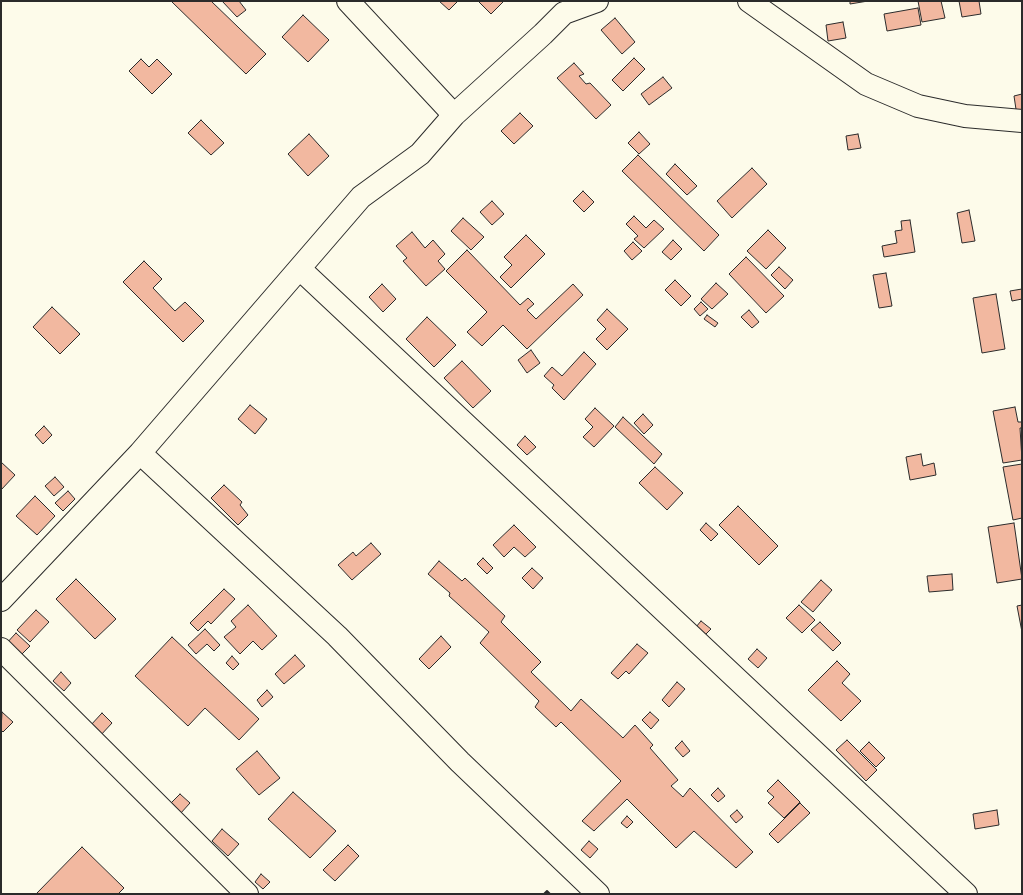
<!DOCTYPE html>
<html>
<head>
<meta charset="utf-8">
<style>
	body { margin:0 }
	#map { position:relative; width:1023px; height:895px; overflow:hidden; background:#fdfbea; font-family:"Open Sans",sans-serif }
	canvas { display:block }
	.frame { position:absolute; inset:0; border:2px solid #2b2b2b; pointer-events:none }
</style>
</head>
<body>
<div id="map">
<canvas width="1023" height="895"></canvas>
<div class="frame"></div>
</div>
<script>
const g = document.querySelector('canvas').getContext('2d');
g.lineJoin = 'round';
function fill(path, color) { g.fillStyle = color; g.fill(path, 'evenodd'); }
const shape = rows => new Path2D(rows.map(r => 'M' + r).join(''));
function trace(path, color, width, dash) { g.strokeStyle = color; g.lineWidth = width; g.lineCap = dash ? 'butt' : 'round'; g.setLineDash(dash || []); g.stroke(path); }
const building = shape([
	[171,1,211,1,266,54,246,74,171,1],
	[222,1,239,1,246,10,237,17,222,1],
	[439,1,458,1,449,10,439,1],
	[478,1,504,1,491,14,478,1],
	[850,1,868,1,850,4,850,1],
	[918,1,941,1,945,18,922,22,918,1],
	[959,1,979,1,981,14,962,17,959,1],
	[918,8,921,25,887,31,884,14,918,8],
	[303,15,329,40,308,62,282,37,303,15],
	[615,18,635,42,622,54,601,30,615,18],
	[843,22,846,38,828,41,826,25,843,22],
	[634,58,645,69,623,91,612,80,634,58],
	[141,59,149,67,157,59,172,74,152,94,129,71,141,59],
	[574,63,584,74,579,76,586,84,590,83,611,105,596,119,557,78,574,63],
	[663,77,672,88,649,105,641,94,663,77],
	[1022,94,1022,115,1017,116,1014,96,1022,94],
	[520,113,533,126,514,144,501,131,520,113],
	[201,120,224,143,211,155,188,133,201,120],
	[639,132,650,144,639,154,628,143,639,132],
	[309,134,329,156,308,176,288,154,309,134],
	[858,134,861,148,848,150,846,136,858,134],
	[638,155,719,235,704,251,622,171,638,155],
	[675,164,697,186,687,195,666,174,675,164],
	[752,168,767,184,732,218,717,201,752,168],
	[583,191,594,202,584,212,573,201,583,191],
	[492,201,504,214,492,225,480,212,492,201],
	[969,210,975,241,962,243,957,213,969,210],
	[634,216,646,228,654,220,664,229,644,248,634,239,638,236,626,224,634,216],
	[463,218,484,237,471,250,451,231,463,218],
	[910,220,915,252,884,257,882,246,897,243,895,231,902,230,901,221,910,220],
	[768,230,786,248,766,269,747,251,768,230],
	[412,232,425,248,433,240,445,254,438,261,445,269,426,286,403,261,407,258,396,246,412,232],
	[526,235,545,254,511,288,500,277,512,265,504,257,526,235],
	[673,240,682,249,671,260,662,252,673,240],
	[633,242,642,251,632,260,624,251,633,242],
	[467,250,520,305,528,298,534,304,527,310,536,319,573,284,583,295,527,349,503,325,482,346,467,332,487,312,446,271,467,250],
	[746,257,784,296,766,313,729,274,746,257],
	[144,261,162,279,153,288,175,311,185,302,204,321,183,342,123,282,144,261],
	[779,267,793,280,785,289,771,275,779,267],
	[886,273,892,306,879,308,873,275,886,273],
	[675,280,691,296,681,306,665,290,675,280],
	[716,283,728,294,712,309,701,299,716,283],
	[382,284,396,299,383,312,369,297,382,284],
	[1022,289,1022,299,1012,301,1010,291,1022,289],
	[996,294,1005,349,982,353,973,298,996,294],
	[701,302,708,309,700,316,694,309,701,302],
	[52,307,80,334,60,354,33,327,52,307],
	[607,309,628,329,607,350,596,339,606,329,597,320,607,309],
	[749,310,759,322,752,328,741,317,749,310],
	[707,315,718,323,715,327,704,319,707,315],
	[427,317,456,345,434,367,406,339,427,317],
	[531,350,540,363,527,373,518,360,531,350],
	[584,352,596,364,564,400,552,388,554,385,544,376,552,367,562,376,584,352],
	[462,361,491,391,473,408,444,378,462,361],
	[250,405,267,419,255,434,238,419,250,405],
	[1015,407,1018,422,1022,422,1022,428,1020,428,1022,460,1003,463,993,411,1015,407],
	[595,408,614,426,594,447,583,437,593,427,585,419,595,408],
	[643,414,653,425,644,434,634,423,643,414],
	[623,417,662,454,654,464,615,427,623,417],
	[44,426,52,435,43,444,35,435,44,426],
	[525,436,536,447,527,455,517,445,525,436],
	[921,454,923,466,934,463,936,475,910,480,906,457,921,454],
	[1,462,15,475,1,490,1,462],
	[1022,464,1022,518,1013,520,1003,467,1022,464],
	[655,467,683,493,667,510,639,483,655,467],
	[55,477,64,487,54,496,45,486,55,477],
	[224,485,242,502,240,505,248,515,238,525,211,498,224,485],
	[68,491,75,499,63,511,55,503,68,491],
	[35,496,55,516,37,535,16,516,35,496],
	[738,506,778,546,759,565,719,525,738,506],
	[706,523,718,534,711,541,700,530,706,523],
	[1014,523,1022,579,997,583,988,527,1014,523],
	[514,525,536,547,525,557,514,547,504,557,493,545,514,525],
	[371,543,381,554,352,580,338,565,353,552,356,556,371,543],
	[483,558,493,568,487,574,477,564,483,558],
	[439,561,462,581,465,578,505,616,501,622,541,662,531,672,571,711,581,699,623,738,635,725,653,745,650,748,678,780,671,786,683,797,690,788,753,852,736,868,694,831,676,848,627,799,594,831,582,821,621,781,561,722,556,727,535,707,539,701,480,643,489,632,449,596,450,593,428,574,439,561],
	[532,568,543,578,533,589,522,578,532,568],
	[952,574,953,590,929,592,927,576,952,574],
	[76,579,116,619,95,639,56,599,76,579],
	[821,580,832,590,813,612,801,602,821,580],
	[224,589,235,599,211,624,208,621,198,631,190,623,224,589],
	[248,605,277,636,262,650,253,641,240,654,224,637,236,627,231,621,248,605],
	[799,605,815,620,802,633,786,618,799,605],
	[1022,605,1022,632,1017,606,1022,605],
	[36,610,49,622,30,642,17,630,36,610],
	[701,621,711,629,705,635,696,627,701,621],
	[820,622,841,643,833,651,811,630,820,622],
	[205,629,220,645,214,651,207,644,196,654,188,645,205,629],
	[16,633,30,646,18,658,5,645,16,633],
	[441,636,451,647,429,669,419,659,441,636],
	[172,637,259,719,239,740,205,708,188,726,135,676,172,637],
	[637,644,648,653,629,674,626,671,618,679,611,673,637,644],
	[757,649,767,658,758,668,748,659,757,649],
	[295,655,305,666,284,684,275,674,295,655],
	[232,656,239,664,233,670,226,663,232,656],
	[837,661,850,674,842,683,861,701,841,721,808,690,837,661],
	[61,672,71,683,64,691,53,681,61,672],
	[677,682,685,689,669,707,662,700,677,682],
	[267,690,273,697,262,707,257,700,267,690],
	[2,712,13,722,3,732,1,730,2,712],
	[650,712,659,720,651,729,642,720,650,712],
	[102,713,112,723,100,736,90,726,102,713],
	[847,740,877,770,866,781,836,750,847,740],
	[682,741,690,751,683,757,675,748,682,741],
	[869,742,885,758,876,767,860,751,869,742],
	[257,751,280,778,259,795,236,769,257,751],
	[778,780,800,802,784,818,768,803,774,797,767,791,778,780],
	[718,788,725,796,718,802,711,795,718,788],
	[293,792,336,831,310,858,268,819,293,792],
	[180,794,190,803,180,814,170,804,180,794],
	[800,803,810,813,778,843,769,834,800,803],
	[737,810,743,817,736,823,730,816,737,810],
	[997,810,999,825,975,829,973,814,997,810],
	[627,816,633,822,627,828,621,823,627,816],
	[222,829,239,844,228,856,212,841,222,829],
	[589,841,598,849,590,858,581,850,589,841],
	[348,845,359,856,335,881,323,870,348,845],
	[82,847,124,888,118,894,36,894,82,847],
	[261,874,270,882,263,889,255,882,261,874]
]);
fill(building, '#f2b8a0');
trace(building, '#2b2b2b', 1);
const minor = shape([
	[348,1,454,115],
	[749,1,866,84,918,106,965,116,1022,121],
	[300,269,966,894],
	[140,453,337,636,460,762,598,894],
	[1,600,140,453,361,197,420,154,454,115,543,34,564,13,597,1],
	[1,649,247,894]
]);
trace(minor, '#2b2b2b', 24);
trace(minor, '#fdfbea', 22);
trace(shape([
	[544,894,547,891,550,894]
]), '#2b2b2b', 2);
</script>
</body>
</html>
